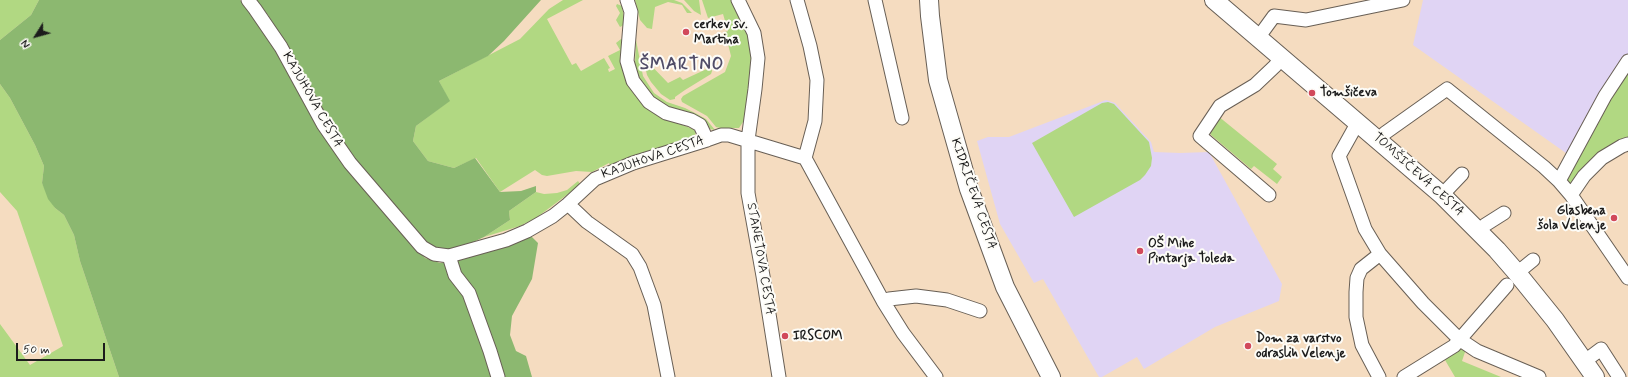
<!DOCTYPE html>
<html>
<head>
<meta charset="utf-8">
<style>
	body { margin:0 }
	#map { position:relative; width:1628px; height:377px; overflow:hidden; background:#f5dcc0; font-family:Mynerve,sans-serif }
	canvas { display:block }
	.north { position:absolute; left:16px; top:16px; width:40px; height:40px; -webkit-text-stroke:3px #fdfcf7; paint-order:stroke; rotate:233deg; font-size:11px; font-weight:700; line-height:16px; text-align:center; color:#1c1c1c }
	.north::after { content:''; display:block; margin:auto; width:14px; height:18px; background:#1c1c1c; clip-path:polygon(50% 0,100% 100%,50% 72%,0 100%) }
	.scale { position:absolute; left:16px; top:343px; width:89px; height:18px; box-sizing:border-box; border:2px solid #1c1c1c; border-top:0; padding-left:5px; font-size:12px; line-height:14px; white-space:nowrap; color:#1c1c1c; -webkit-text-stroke:3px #fdfcf7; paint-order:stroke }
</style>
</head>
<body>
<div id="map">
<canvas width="1628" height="377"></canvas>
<div class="north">N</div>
<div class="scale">50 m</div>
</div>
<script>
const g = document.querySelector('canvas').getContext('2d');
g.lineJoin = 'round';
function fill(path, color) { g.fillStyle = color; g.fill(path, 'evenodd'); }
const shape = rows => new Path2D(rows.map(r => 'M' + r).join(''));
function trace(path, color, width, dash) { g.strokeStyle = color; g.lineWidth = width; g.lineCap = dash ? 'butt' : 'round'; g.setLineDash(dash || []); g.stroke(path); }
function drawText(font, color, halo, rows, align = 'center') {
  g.font = font + ' Mynerve,sans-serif'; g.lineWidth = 4; g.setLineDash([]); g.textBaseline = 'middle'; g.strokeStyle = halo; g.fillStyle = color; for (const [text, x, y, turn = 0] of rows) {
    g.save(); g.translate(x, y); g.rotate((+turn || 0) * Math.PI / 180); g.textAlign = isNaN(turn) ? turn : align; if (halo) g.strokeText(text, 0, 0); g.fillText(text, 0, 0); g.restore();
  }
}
fill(shape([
	[1423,0,1628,0,1628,69,1573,158,1413,45],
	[1106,100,1115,103,1151,142,1154,152,1180,153,1209,152,1282,284,1279,301,1215,327,1144,369,1137,357,1102,377,1099,377,1043,279,1034,283,1000,224,977,141,988,137,1009,137]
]), '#e0d4f4');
fill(shape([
	[0,0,39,0,31,15,0,40],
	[563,0,583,0,547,19,572,65,576,63,581,71,604,58,610,68,608,69,609,72,615,69,608,56,620,50,616,43,621,39,623,40,628,83,634,94,649,110,659,116,693,129,696,132,694,138,610,165,609,163,592,172,576,171,547,176,542,175,535,170,500,192,476,158,454,168,428,161,413,141,416,126,449,101,439,81,520,39,549,9],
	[635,0,674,0,682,3,692,13,687,13,682,5,668,2,655,7,652,29,647,28,640,20],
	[684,0,699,0,701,15,694,11],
	[702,0,734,0,740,9,754,54,746,121,743,122,739,128,720,128,716,127,707,116,682,102,681,99,683,96,725,72,731,56,725,32,728,31,723,14,708,18],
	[617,4,622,6,623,12,625,23,622,26,620,27,616,20,620,13,616,6],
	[636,40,643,76,654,93,667,102,685,108,697,114,706,119,715,130,710,129,704,122,658,102,641,84,635,64],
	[643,57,668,83,680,77,683,80,711,67,712,71,711,74,685,90,675,97,675,99,670,100,661,94,651,82,647,75],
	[1628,65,1628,140,1601,155,1569,184,1563,179],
	[0,84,10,98,35,145,44,166,42,183,55,208,64,215,74,235,80,261,119,377,0,377,0,324,30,365,63,346,17,211,0,192],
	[1108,102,1114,104,1149,142,1152,158,1151,166,1145,175,1140,180,1074,217,1032,143,1102,103],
	[1218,116,1277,164,1273,169,1282,177,1277,184,1254,166,1251,169,1211,135,1210,133],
	[578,181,580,184,568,194,536,218,520,226,484,237,510,220,509,211,536,192,544,194,557,193,567,190],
	[1463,347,1466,349,1462,361,1501,377,1455,377,1445,360,1423,373,1421,371]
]), '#b1d882');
fill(shape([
	[39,0,240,0,258,19,381,208,425,258,440,263,451,262,511,245,531,236,538,243,532,279,512,316,510,335,516,351,526,356,532,377,119,377,80,261,74,235,64,215,55,208,48,199,42,183,44,166,35,145,10,98,0,84,0,40,31,15],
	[256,0,541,0,504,41,488,56,439,81,450,101,416,126,413,141,428,161,454,168,475,158,500,192,521,191,536,186,536,192,509,211,510,220,484,237,467,245,448,250,434,250,423,243,354,159,338,135,316,100,301,71,268,15]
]), '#8cb870');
const street = shape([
	[248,0,255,9,281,47,323,124,350,163,422,247,434,254,449,256,506,240,527,231,553,216,568,204,595,179,633,163,707,140,721,135,729,135,805,158,883,301,903,333,936,377],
	[627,0,631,12,627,61,633,81,649,102,666,113,691,120,700,125,707,140],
	[738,0,754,33,758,58,755,89,748,140,748,193,763,276,779,377],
	[797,0,810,46,817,80,815,121,805,158],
	[875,0,902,118],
	[1258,38,1274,16,1306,20,1403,0],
	[1358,122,1339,156,1365,229,1380,254,1423,303,1459,339,1477,351,1539,377],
	[1380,140,1385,133,1447,89,1544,167,1559,181,1571,195,1628,278],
	[1559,181,1605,96,1628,61],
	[1269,195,1200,136,1220,106,1255,85,1275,66,1281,58],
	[1442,195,1462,174],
	[1571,195,1584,176,1602,158,1622,146,1628,144],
	[568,204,587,222,632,254,640,267,654,305,668,377],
	[1479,231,1485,225,1504,213],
	[449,256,455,275,469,293,490,351,498,377],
	[1517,273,1533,260],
	[883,301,889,299,916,296,947,300,980,311],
	[1585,361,1601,349,1619,377],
	[1379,377,1362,345,1356,317,1356,292,1357,278,1361,269,1380,254],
	[1404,377,1454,346,1507,285]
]);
const secondary = shape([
	[929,0,930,16,938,80,969,189,1005,287,1051,377],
	[1214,0,1442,195,1497,250,1517,273,1555,320,1595,377]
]);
trace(street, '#685f55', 15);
trace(secondary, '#685f55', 20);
trace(street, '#fff', 13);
trace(secondary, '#fff', 18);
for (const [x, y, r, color] of [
	[686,32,4,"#d1495b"],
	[1312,93,4,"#d1495b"],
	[1614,218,4,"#d1495b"],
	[1140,251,4,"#d1495b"],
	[785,336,4,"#d1495b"],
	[1248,346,4,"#d1495b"]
]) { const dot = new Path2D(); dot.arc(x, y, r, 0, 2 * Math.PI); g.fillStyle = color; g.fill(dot); trace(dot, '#fdfcf7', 1.5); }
drawText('bold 13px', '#1c1c1c', '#fdfcf7', [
	["cerkev sv.",694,25],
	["Martina",694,40],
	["Tomšičeva",1320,93],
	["Glasbena",1606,211,"right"],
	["šola Velenje",1606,226,"right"],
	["OŠ Mihe",1148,244],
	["Pintarja Toleda",1148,259],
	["IRSCOM",793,336],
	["Dom za varstvo",1256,339],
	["odraslih Velenje",1256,354]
], 'left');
drawText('13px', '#1c1c1c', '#fdfcf7', [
	["KAJUHOVA CESTA",312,100,60],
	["KAJUHOVA CESTA",653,158,-19],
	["TOMŠIČEVA CESTA",1418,175,42],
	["KIDRIČEVA CESTA",973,194,71],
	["STANETOVA CESTA",760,259,80]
]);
g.letterSpacing = '1px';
drawText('bold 17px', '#514d68', '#fdfcf7', [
	["ŠMARTNO",682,65]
]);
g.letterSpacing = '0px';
</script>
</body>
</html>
